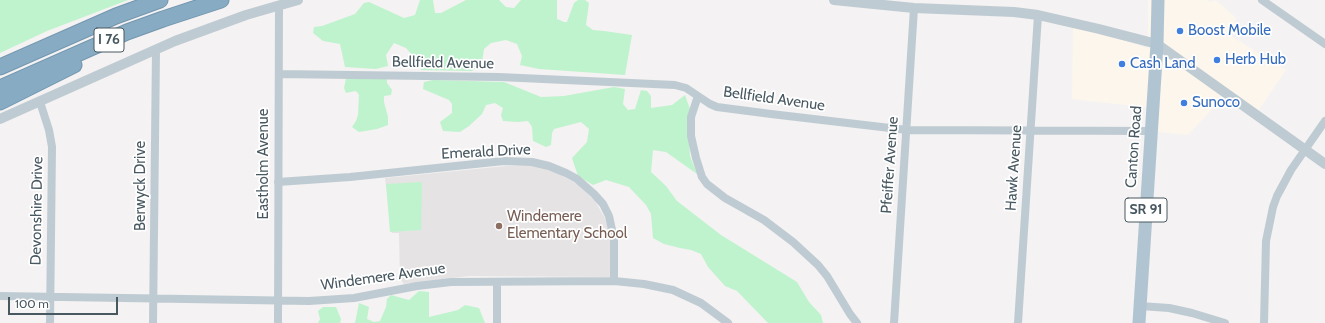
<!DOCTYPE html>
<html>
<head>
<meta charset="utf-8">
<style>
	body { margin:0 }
	#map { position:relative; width:1325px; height:323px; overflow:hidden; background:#f4f2f2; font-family:Cabin,sans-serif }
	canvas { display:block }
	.scale { position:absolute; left:8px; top:297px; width:110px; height:18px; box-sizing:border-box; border:2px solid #485861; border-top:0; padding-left:5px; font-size:12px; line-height:14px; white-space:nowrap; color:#485861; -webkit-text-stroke:3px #fff; paint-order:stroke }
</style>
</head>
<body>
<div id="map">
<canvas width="1325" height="323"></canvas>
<div class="scale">100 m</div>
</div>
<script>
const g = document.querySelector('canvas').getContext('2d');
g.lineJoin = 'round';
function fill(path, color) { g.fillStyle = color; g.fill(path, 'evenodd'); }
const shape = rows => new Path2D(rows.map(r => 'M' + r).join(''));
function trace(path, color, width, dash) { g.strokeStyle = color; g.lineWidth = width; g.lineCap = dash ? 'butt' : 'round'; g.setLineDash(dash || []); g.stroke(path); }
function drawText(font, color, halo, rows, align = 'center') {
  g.font = font + ' Cabin,sans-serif'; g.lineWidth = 3.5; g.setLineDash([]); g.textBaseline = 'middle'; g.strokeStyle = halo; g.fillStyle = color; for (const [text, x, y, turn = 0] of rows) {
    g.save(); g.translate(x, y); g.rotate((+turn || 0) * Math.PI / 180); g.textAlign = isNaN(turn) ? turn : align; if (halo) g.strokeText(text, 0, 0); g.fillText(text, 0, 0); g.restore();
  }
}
fill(shape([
	[1148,0,1207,0,1210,2,1216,0,1236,18,1231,36,1286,70,1258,111,1230,90,1188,135,1151,131,1152,108,1072,99,1073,25,1148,48]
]), '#fdf6ec');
fill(shape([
	[529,165,552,170,577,184,595,201,606,220,611,240,610,277,469,276,404,284,400,279,399,233,392,233,385,178,506,166]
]), '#e5e3e4');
fill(shape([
	[0,0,128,0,47,31,0,53],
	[420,0,433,0,435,13,441,13,466,0,499,0,506,7,514,8,521,0,557,0,557,19,564,22,567,22,574,3,578,0,585,0,589,3,586,25,593,30,604,31,632,35,625,75,539,69,520,65,522,56,517,44,506,40,491,43,484,49,482,62,472,71,421,70,420,64,406,48,394,43,386,55,388,66,376,69,345,67,340,44,323,41,313,33,314,27,322,26,355,14,364,3,369,2,404,18,415,15],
	[346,78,387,78,387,83,392,90,391,95,384,96,384,102,388,117,388,125,377,129,359,132,352,127,356,121,358,115,359,95,357,92,355,91,346,93,344,88],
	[433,80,504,82,541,97,564,96,614,87,625,89,623,104,628,110,635,109,641,90,647,91,651,96,651,108,672,105,685,95,690,109,688,124,690,156,697,174,666,152,653,150,651,172,666,186,677,201,721,235,797,282,809,302,821,315,823,323,768,323,737,291,725,286,708,267,701,254,691,250,680,248,664,244,653,238,651,214,646,205,629,187,606,180,593,185,578,176,572,158,587,142,589,129,581,122,554,129,552,133,551,145,546,147,533,141,532,127,528,121,518,122,503,121,501,115,503,108,495,103,486,105,482,114,469,126,460,132,443,131,440,122,452,113,452,104,449,100,423,89,424,82],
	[422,182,421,230,390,232,386,184],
	[419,291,429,292,429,317,458,310,465,305,479,308,485,323,355,323,359,303,369,307,367,319,374,322,380,321,386,307,387,299,391,295,409,300],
	[323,307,336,307,341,319,340,323,318,323,320,319,318,311]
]), '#bff3cd');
const motorway = shape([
	[0,67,116,16,160,0],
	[0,88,127,32,163,19,221,0],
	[0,102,74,65]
]);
trace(motorway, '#7296ae', 17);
trace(shape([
	[1262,0,1325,44],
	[279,74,499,77,675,85,686,88,710,104,717,107,771,114,907,130,1151,131],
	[698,96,691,117,691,136,696,158,702,177,707,184,725,198,764,220,793,242,818,265,827,276,850,314,857,323],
	[40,102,49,130,52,147,50,323],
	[278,182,350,177,504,161,532,162,549,166,566,173,577,179,594,194,603,204,609,216,614,239,614,281],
	[497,282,497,323],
	[0,296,309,301,354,298,417,286,451,282,614,281,644,284,673,290,701,303,728,323],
	[1140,306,1169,308,1192,313,1225,323],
	[153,323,156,50],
	[278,323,279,5],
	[894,323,914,8],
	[1018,323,1038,15],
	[1264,323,1266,241,1273,207,1277,196,1291,170,1325,121]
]), '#bfcbd2', 8);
trace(shape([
	[834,0,914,8,1014,12,1038,15,1099,29,1157,44,1325,164],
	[0,119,175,41,246,15,298,0]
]), '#bfcbd2', 10);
trace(shape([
	[1139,323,1157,44,1158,0]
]), '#b0c5d1', 13);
trace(motorway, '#87abc3', 15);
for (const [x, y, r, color] of [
	[1180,31,4,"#3f7fe0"],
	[1217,60,4,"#3f7fe0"],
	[1122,64,4,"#3f7fe0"],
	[1184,103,4,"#3f7fe0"],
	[499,226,4,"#8d6e63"]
]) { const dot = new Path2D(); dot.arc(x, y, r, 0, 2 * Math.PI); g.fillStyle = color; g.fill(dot); trace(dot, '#fff', 1.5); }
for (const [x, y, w] of [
	[109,40,30],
	[1146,210,42]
]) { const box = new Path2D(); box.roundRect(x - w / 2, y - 12, w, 24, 3); g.fillStyle = '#fff'; g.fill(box); trace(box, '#485861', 1); }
drawText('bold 14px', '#485861', null, [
	["I 76",109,40],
	["SR 91",1146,210]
]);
drawText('15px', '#366cbe', '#fff', [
	["Boost Mobile",1188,31],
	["Herb Hub",1225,60],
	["Cash Land",1130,64],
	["Sunoco",1192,103]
], 'left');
drawText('15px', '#485861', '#fff', [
	["Bellfield Avenue",443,63,1],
	["Bellfield Avenue",774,99,8],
	["Canton Road",1134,147,-86],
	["Emerald Drive",486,152,-3],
	["Eastholm Avenue",264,164,-90],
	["Pfeiffer Avenue",890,165,-86],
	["Hawk Avenue",1014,168,-86],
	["Berwyck Drive",141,186,-90],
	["Devonshire Drive",37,211,-89],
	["Windemere Avenue",383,277,-8]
]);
drawText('15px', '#785e54', '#fff', [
	["Windemere",507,217],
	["Elementary School",507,234]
], 'left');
</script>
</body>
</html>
